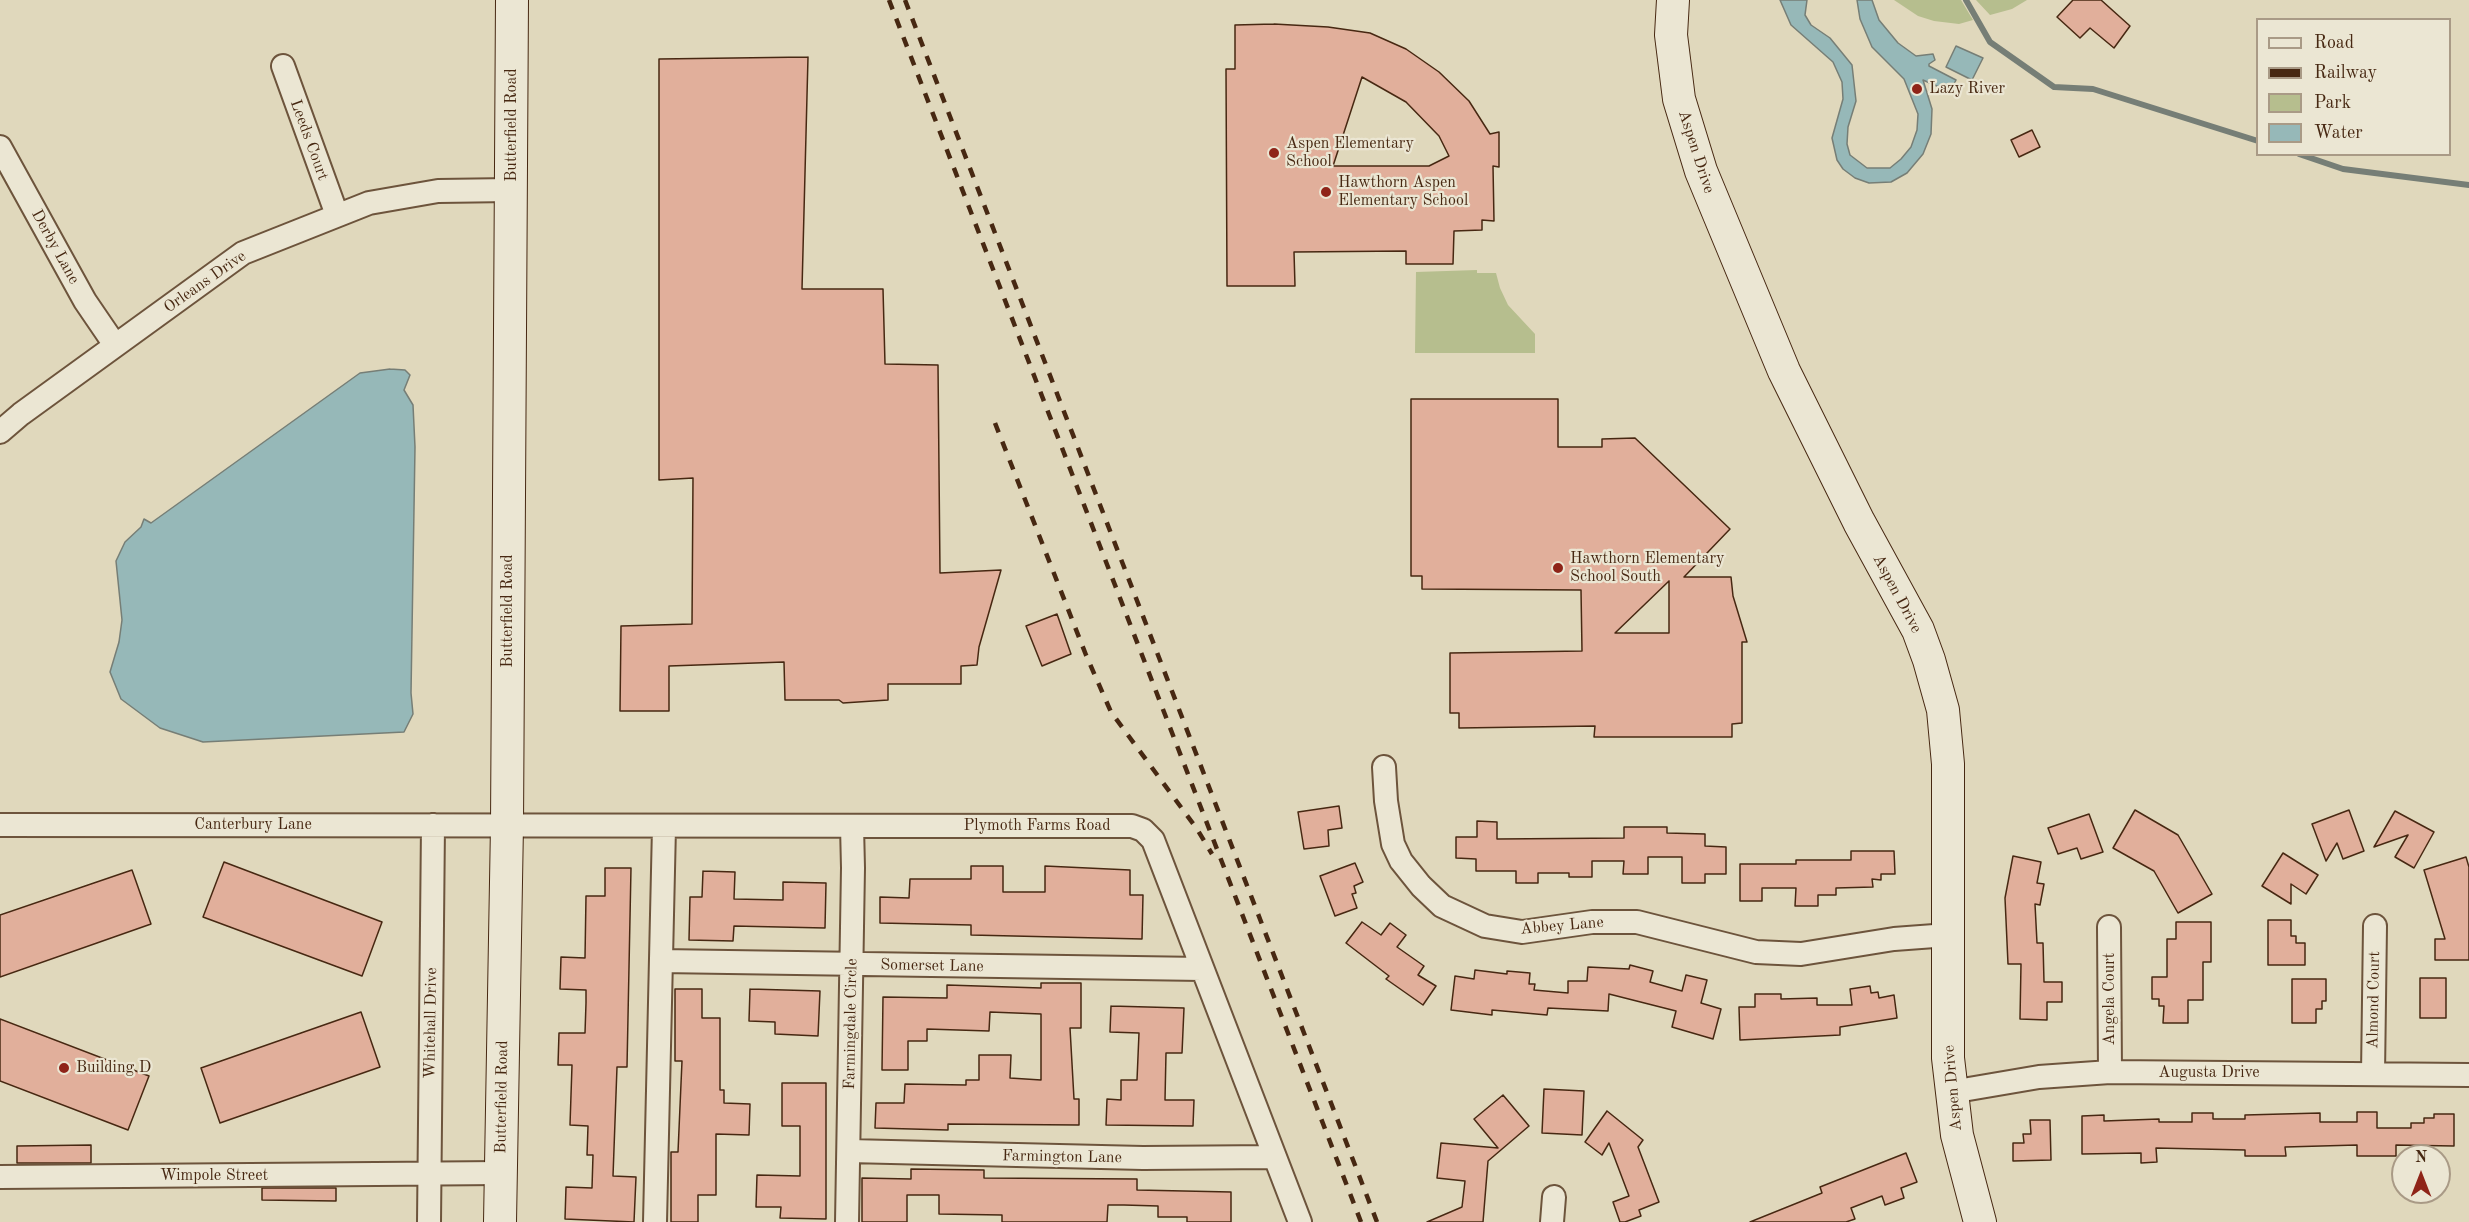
<!DOCTYPE html>
<html>
<head>
<meta charset="utf-8">
<style>
	body { margin:0 }
	#map { position:relative; width:2469px; height:1222px; overflow:hidden; background:#e0d8bc; font-family:"Old Standard TT",serif }
	canvas { display:block }
	.legend { position:absolute; left:2256px; top:18px; width:195px; height:138px; box-sizing:border-box; background:#ebe6d3; border:2px solid #a99a86; margin:0; padding:8px 10px; list-style:none; font-size:18px; color:#472812 }
	.legend li { display:flex; align-items:center; gap:12px; height:30px }
	.legend b { width:30px; border:2px solid #a99a86 }
	.north { position:absolute; left:2391px; top:1144px; width:60px; height:60px; box-sizing:border-box; background:#ebe6d3; border:2px solid #a99a86; border-radius:50%; rotate:0deg; font-size:16px; font-weight:700; line-height:24px; text-align:center; color:#472812 }
	.north::after { content:''; display:block; margin:auto; width:21px; height:27px; background:#8f2418; clip-path:polygon(50% 0,100% 100%,50% 72%,0 100%) }
</style>
</head>
<body>
<div id="map">
<canvas width="2469" height="1222"></canvas>
<ul class="legend">
<li><b style="height:8px;background:#ebe6d3"></b>Road</li>
<li><b style="height:8px;background:#472812"></b>Railway</li>
<li><b style="height:16px;background:#b6be8e"></b>Park</li>
<li><b style="height:16px;background:#96b8b8"></b>Water</li>
</ul>
<div class="north">N</div>
</div>
<script>
const g = document.querySelector('canvas').getContext('2d');
g.lineJoin = 'round';
function fill(path, color) { g.fillStyle = color; g.fill(path, 'evenodd'); }
const shape = rows => new Path2D(rows.map(r => 'M' + r).join(''));
function trace(path, color, width, dash) { g.strokeStyle = color; g.lineWidth = width; g.lineCap = dash ? 'butt' : 'round'; g.setLineDash(dash || []); g.stroke(path); }
function drawText(font, color, halo, rows, align = 'center') {
  g.font = font + ' "Old Standard TT",serif'; g.lineWidth = 4.5; g.setLineDash([]); g.textBaseline = 'middle'; g.strokeStyle = halo; g.fillStyle = color; for (const [text, x, y, turn = 0] of rows) {
    g.save(); g.translate(x, y); g.rotate((+turn || 0) * Math.PI / 180); g.textAlign = isNaN(turn) ? turn : align; if (halo) g.strokeText(text, 0, 0); g.fillText(text, 0, 0); g.restore();
  }
}
fill(shape([
	[1894,0,1961,0,1973,20,1959,24,1934,21,1918,16],
	[1976,0,2027,0,2012,9,1990,15],
	[1477,270,1477,273,1496,273,1500,288,1508,305,1535,334,1535,353,1415,353,1416,272]
]), '#b6be8e');
const water = shape([
	[1780,0,1807,0,1805,15,1811,25,1830,38,1852,65,1856,101,1848,127,1847,144,1850,155,1867,168,1890,168,1901,159,1911,147,1917,130,1918,114,1904,79,1872,47,1860,19,1857,0,1872,0,1879,20,1898,43,1916,56,1933,54,1935,60,1929,64,1929,66,1956,80,1950,92,1923,80,1932,109,1931,134,1923,154,1907,173,1891,182,1869,183,1855,178,1843,169,1837,160,1832,138,1843,99,1842,82,1833,62,1791,25,1780,0],
	[1956,46,1983,58,1972,80,1946,67,1956,46],
	[390,369,405,370,410,375,404,390,413,405,415,447,411,693,413,714,404,732,203,742,160,728,121,699,110,672,119,642,122,620,116,561,125,542,141,527,144,519,151,523,360,373,390,369]
]);
fill(water, '#96b8b8');
trace(water, '#767e76', 1.5);
trace(shape([
	[1966,0,1990,42,2054,87,2093,89,2258,141],
	[2299,154,2343,169,2469,185]
]), '#767e76', 6);
const building = shape([
	[2073,0,2101,0,2130,26,2114,48,2090,28,2080,38,2057,17,2073,0],
	[1274,24,1328,27,1370,33,1406,49,1439,72,1469,101,1490,134,1499,132,1499,167,1493,166,1494,221,1482,220,1482,230,1454,231,1453,264,1406,264,1406,251,1294,252,1295,286,1227,286,1226,69,1235,69,1235,25,1274,24],
	[1362,77,1406,102,1439,136,1449,156,1429,166,1333,166,1362,77],
	[808,57,802,289,883,289,885,364,938,365,940,573,1001,570,979,647,977,665,961,666,961,684,888,684,888,700,843,703,839,700,785,700,784,662,669,666,669,711,620,711,621,626,692,624,693,478,659,480,659,59,808,57],
	[2032,130,2040,147,2019,157,2011,140,2032,130],
	[1411,399,1558,399,1558,447,1602,447,1602,439,1635,438,1730,529,1684,577,1731,577,1733,596,1747,642,1742,642,1742,723,1732,724,1732,737,1594,737,1595,726,1459,728,1459,713,1450,713,1450,653,1582,651,1581,590,1422,589,1422,576,1411,576,1411,399],
	[1669,581,1669,633,1615,633,1669,581],
	[1057,614,1071,654,1042,666,1026,626,1057,614],
	[1339,806,1342,828,1328,830,1329,846,1304,849,1298,812,1339,806],
	[2135,810,2178,835,2212,894,2178,913,2154,871,2113,848,2135,810],
	[2349,810,2364,851,2343,859,2337,843,2326,861,2312,824,2349,810],
	[2395,811,2434,832,2414,868,2395,857,2408,835,2374,847,2395,811],
	[2089,814,2103,852,2081,859,2077,848,2058,854,2048,828,2089,814],
	[1477,821,1497,822,1497,839,1624,838,1624,827,1667,827,1667,833,1705,834,1705,846,1726,847,1726,874,1705,874,1705,883,1682,883,1682,857,1648,857,1648,874,1623,874,1624,861,1592,861,1592,877,1569,877,1569,873,1538,873,1538,883,1516,883,1516,871,1476,871,1476,859,1456,858,1456,837,1477,837,1477,821],
	[1851,851,1894,851,1895,874,1881,874,1881,880,1872,879,1873,887,1836,888,1836,895,1818,895,1818,906,1795,906,1796,888,1762,888,1762,901,1740,901,1740,864,1796,864,1796,860,1851,860,1851,851],
	[2283,853,2318,875,2306,894,2291,884,2291,904,2262,886,2283,853],
	[2013,856,2041,862,2037,883,2044,884,2040,905,2035,904,2037,943,2043,943,2044,982,2062,982,2062,1002,2047,1002,2047,1020,2020,1019,2021,964,2008,964,2005,898,2013,856],
	[2466,857,2469,867,2469,960,2435,960,2435,939,2445,939,2424,870,2466,857],
	[224,862,382,922,362,976,203,917,224,862],
	[1355,863,1363,882,1354,886,1356,893,1352,894,1357,908,1335,916,1320,876,1355,863],
	[971,866,1003,866,1003,892,1045,892,1045,866,1130,870,1130,895,1143,895,1142,939,971,935,971,925,880,923,880,897,909,898,910,879,971,879,971,866],
	[605,868,631,868,627,1067,617,1067,613,1176,636,1177,634,1222,565,1219,566,1187,592,1188,593,1155,587,1155,588,1126,570,1125,572,1065,558,1065,559,1033,585,1033,586,1003,586,990,560,989,561,957,585,958,586,896,605,896,605,868],
	[132,870,151,924,0,977,0,915,132,870],
	[703,871,735,872,734,899,783,900,783,882,826,883,825,928,734,926,733,941,689,940,690,897,702,897,703,871],
	[2268,920,2291,920,2291,936,2296,936,2296,943,2305,943,2305,965,2268,965,2268,920],
	[1362,922,1381,935,1390,923,1406,935,1397,947,1424,966,1418,975,1436,986,1423,1005,1386,979,1389,976,1346,943,1362,922],
	[2176,922,2211,922,2211,962,2203,962,2203,1000,2188,1000,2188,1023,2163,1023,2164,1006,2159,1006,2159,999,2152,999,2152,977,2167,977,2167,939,2176,939,2176,922],
	[1630,965,1653,971,1650,982,1682,991,1686,975,1707,980,1701,1003,1721,1009,1713,1039,1672,1027,1676,1011,1609,994,1608,1011,1548,1008,1547,1015,1492,1010,1492,1015,1451,1010,1455,976,1474,979,1475,970,1507,974,1507,971,1530,973,1529,984,1535,984,1534,990,1568,993,1568,981,1587,981,1588,967,1629,969,1630,965],
	[2420,978,2446,978,2446,1018,2420,1018,2420,978],
	[2292,979,2326,979,2326,1001,2322,1001,2322,1009,2316,1009,2316,1023,2292,1023,2292,979],
	[1041,983,1081,983,1081,1028,1070,1028,1074,1099,1079,1099,1079,1125,948,1124,948,1130,875,1128,876,1103,904,1103,905,1084,966,1085,966,1080,979,1080,979,1055,1011,1055,1010,1078,1041,1080,1041,1014,990,1012,989,1031,927,1029,927,1041,908,1041,908,1070,882,1070,883,997,947,998,947,985,1041,988,1041,983],
	[1870,986,1871,993,1878,992,1879,998,1894,995,1897,1018,1840,1027,1840,1035,1740,1040,1739,1007,1755,1007,1755,994,1781,994,1781,999,1817,998,1817,1005,1852,1005,1850,989,1870,986],
	[675,989,702,989,702,1018,720,1018,720,1090,724,1090,724,1103,750,1104,749,1135,716,1134,716,1195,698,1195,698,1222,671,1222,671,1152,678,1152,682,1061,675,1061,675,989],
	[750,989,820,991,818,1036,775,1034,775,1022,749,1021,750,989],
	[1111,1006,1184,1008,1182,1053,1166,1053,1165,1100,1194,1100,1193,1126,1106,1125,1107,1099,1121,1100,1121,1080,1137,1080,1139,1033,1110,1032,1111,1006],
	[361,1012,380,1067,220,1123,201,1068,361,1012],
	[0,1019,149,1076,128,1130,0,1081,0,1019],
	[782,1083,826,1083,826,1219,780,1218,781,1207,756,1207,757,1175,800,1176,800,1126,782,1126,782,1083],
	[1544,1089,1584,1091,1582,1135,1542,1133,1544,1089],
	[1503,1095,1529,1126,1488,1161,1483,1222,1427,1222,1462,1207,1465,1181,1437,1178,1441,1143,1498,1148,1474,1119,1503,1095],
	[1607,1111,1643,1140,1638,1147,1659,1202,1639,1210,1641,1216,1625,1222,1620,1222,1613,1202,1629,1196,1609,1143,1602,1155,1585,1142,1607,1111],
	[2357,1112,2377,1112,2377,1128,2411,1128,2411,1123,2424,1123,2424,1118,2434,1118,2434,1114,2454,1114,2454,1146,2396,1145,2396,1156,2357,1156,2357,1145,2285,1147,2286,1156,2245,1156,2245,1150,2156,1148,2157,1162,2141,1163,2141,1153,2082,1154,2082,1116,2104,1115,2104,1121,2159,1119,2159,1122,2192,1122,2192,1113,2213,1113,2213,1119,2245,1119,2245,1115,2320,1113,2320,1122,2357,1122,2357,1112],
	[2030,1120,2050,1120,2051,1160,2013,1161,2013,1143,2024,1143,2023,1134,2031,1134,2030,1120],
	[91,1145,91,1163,17,1163,17,1146,91,1145],
	[1906,1153,1917,1182,1901,1188,1904,1198,1885,1205,1882,1196,1851,1208,1855,1219,1846,1222,1750,1222,1822,1193,1820,1187,1906,1153],
	[911,1169,984,1170,984,1178,1137,1179,1137,1190,1231,1192,1231,1222,1187,1222,1187,1217,1158,1217,1158,1206,1124,1205,1108,1205,1107,1222,1002,1222,1002,1215,939,1214,939,1195,907,1195,907,1222,862,1222,862,1178,911,1179,911,1169],
	[262,1188,336,1188,336,1201,262,1200,262,1188]
]);
fill(building, '#e1af9b');
trace(building, '#472812', 1.5);
const street = shape([
	[283,66,337,215],
	[0,147,85,301,115,345],
	[0,432,21,414,243,253,369,203,438,191,511,190],
	[1384,767,1386,801,1393,844,1401,861,1421,886,1442,906,1485,926,1522,932,1592,922,1637,922,1756,952,1801,954,1894,939,1948,935],
	[0,825,1132,826,1143,830,1153,840,1300,1222],
	[2109,927,2110,1072],
	[661,961,1202,969],
	[2373,1074,2375,926],
	[1951,1092,2039,1077,2110,1072,2469,1075],
	[849,1151,1143,1158,1274,1157],
	[0,1177,501,1173],
	[429,1222,433,825],
	[655,1222,664,827],
	[847,1222,853,868,852,826],
	[1552,1222,1554,1197]
]);
const secondary = shape([
	[1673,0,1671,35,1679,99,1701,171,1784,371,1859,522,1918,630,1929,660,1943,710,1948,764,1948,1058,1957,1135,1980,1222],
	[500,1222,507,825,512,0]
]);
trace(street, '#6d543c', 26);
trace(secondary, '#472812', 34);
trace(street, '#ebe6d3', 22);
trace(secondary, '#ebe6d3', 32);
trace(shape([
	[889,0,1361,1222],
	[905,0,1377,1222],
	[995,423,1086,655,1111,712,1197,829,1212,854]
]), '#472812', 4.5, [10, 10]);
for (const [x, y, r, color] of [
	[1917,89,6,"#8f2418"],
	[1274,153,6,"#8f2418"],
	[1326,192,6,"#8f2418"],
	[1558,568,6,"#8f2418"],
	[64,1068,6,"#8f2418"]
]) { const dot = new Path2D(); dot.arc(x, y, r, 0, 2 * Math.PI); g.fillStyle = color; g.fill(dot); trace(dot, '#ebe6d3', 2); }
drawText('16px', '#472812', '#ebe6d3', [
	["Lazy River",1929,89],
	["Aspen Elementary",1286,144],
	["School",1286,162],
	["Hawthorn Aspen",1338,183],
	["Elementary School",1338,201],
	["Hawthorn Elementary",1570,559],
	["School South",1570,577],
	["Building D",76,1068]
], 'left');
drawText('16px', '#472812', '#ebe6d3', [
	["Butterfield Road",512,125,-90],
	["Leeds Court",309,140,70],
	["Aspen Drive",1696,152,72],
	["Derby Lane",55,247,61],
	["Orleans Drive",205,282,-35],
	["Aspen Drive",1897,594,62],
	["Butterfield Road",508,611,-90],
	["Canterbury Lane",253,825],
	["Plymoth Farms Road",1037,826],
	["Abbey Lane",1562,926,-5],
	["Somerset Lane",932,966,1],
	["Angela Court",2110,999,-90],
	["Almond Court",2374,1000,-89],
	["Whitehall Drive",431,1023,-89],
	["Farmingdale Circle",851,1024,-89],
	["Augusta Drive",2209,1073],
	["Aspen Drive",1953,1088,-95],
	["Butterfield Road",502,1097,-89],
	["Farmington Lane",1062,1157,1],
	["Wimpole Street",214,1176]
]);
</script>
</body>
</html>
